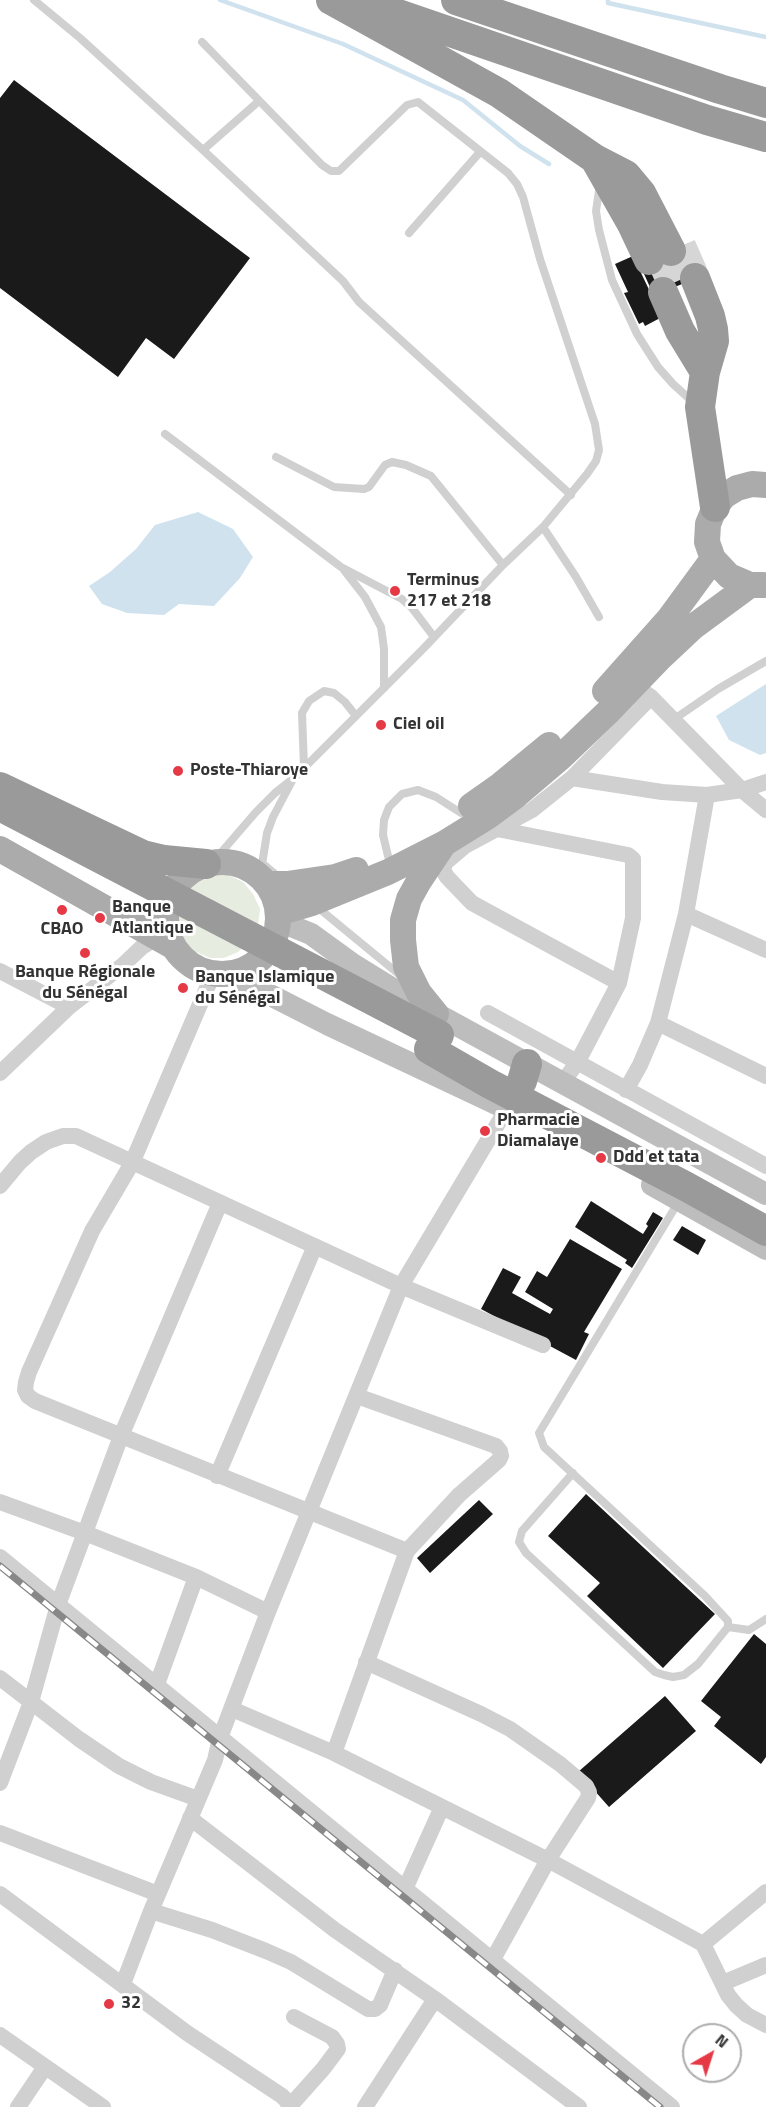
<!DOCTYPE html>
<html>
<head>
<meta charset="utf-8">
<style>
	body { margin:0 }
	#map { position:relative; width:766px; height:2107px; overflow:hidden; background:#fff; font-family:"Titillium Web",sans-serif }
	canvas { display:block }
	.north { position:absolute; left:682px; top:2023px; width:60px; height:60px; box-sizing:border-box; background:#fff; border:2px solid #adadad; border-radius:50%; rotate:39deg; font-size:16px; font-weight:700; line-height:24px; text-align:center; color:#333 }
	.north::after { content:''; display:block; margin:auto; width:21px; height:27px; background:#e63946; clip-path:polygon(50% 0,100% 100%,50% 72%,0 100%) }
</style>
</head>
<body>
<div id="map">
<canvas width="766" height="2107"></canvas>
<div class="north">N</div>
</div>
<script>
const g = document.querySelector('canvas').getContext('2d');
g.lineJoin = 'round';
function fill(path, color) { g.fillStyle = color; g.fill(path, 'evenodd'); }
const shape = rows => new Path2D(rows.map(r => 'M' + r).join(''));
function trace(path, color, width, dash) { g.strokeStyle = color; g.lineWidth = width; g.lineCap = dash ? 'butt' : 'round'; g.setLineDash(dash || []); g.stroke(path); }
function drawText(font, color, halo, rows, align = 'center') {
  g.font = font + ' "Titillium Web",sans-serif'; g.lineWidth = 6; g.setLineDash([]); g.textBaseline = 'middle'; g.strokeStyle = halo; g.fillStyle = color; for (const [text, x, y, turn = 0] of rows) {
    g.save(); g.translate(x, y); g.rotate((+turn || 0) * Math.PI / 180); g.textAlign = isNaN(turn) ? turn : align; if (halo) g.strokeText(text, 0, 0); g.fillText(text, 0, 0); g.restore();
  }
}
fill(shape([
	[211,874,226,874,243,882,253,894,260,909,258,925,249,941,238,952,224,958,210,958,194,951,185,944,179,933,175,919,179,902,189,888,199,880]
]), '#e6ecdf');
fill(shape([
	[198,512,233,529,253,557,240,578,214,606,179,604,164,615,127,613,102,604,89,586,110,572,136,549,155,525],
	[766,684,766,753,760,755,729,740,716,716]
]), '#cfe2ee');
trace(shape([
	[220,0,343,44,463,100,520,146,549,164],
	[608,0,608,3,766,37]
]), '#cfe2ee', 4.5);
fill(shape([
	[14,80,250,258,174,359,146,338,118,377,0,288,0,98],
	[689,243,703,275,654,296,640,265],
	[633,256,662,317,645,326,643,322,639,324,624,293,628,292,615,264],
	[591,1201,643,1234,648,1226,646,1224,653,1212,663,1218,632,1268,625,1263,627,1260,575,1227],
	[682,1226,706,1240,698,1255,673,1240],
	[570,1239,622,1269,584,1332,589,1334,576,1360,481,1309,503,1268,521,1277,512,1293,550,1314,553,1309,525,1292,537,1271,547,1277],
	[586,1494,715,1614,663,1668,587,1596,600,1583,548,1536],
	[479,1500,493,1514,430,1573,417,1558],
	[754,1634,766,1644,766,1757,761,1764,714,1726,721,1717,701,1701],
	[665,1696,696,1731,609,1807,578,1772]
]), '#1a1a1a');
trace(shape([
	[681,246,695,278],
	[660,256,674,287]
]), '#d6d6d6', 30, [30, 15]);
trace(shape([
	[34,0,80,38,203,150,343,281,359,302,571,495],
	[202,42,322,165,331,171,339,171,407,105,418,102,508,173,517,184,523,197,540,259,595,424,599,450,596,461,587,474,543,527,503,565,423,649,294,778,275,793,256,812,212,863],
	[203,150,259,101],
	[600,184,596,211,599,230,612,280,637,334,658,367,673,384,694,403],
	[409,233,480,152],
	[165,434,341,567,402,599,412,608,434,637],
	[276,457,334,487,364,489,369,487,385,465,392,462,406,465,431,476,503,565],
	[543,527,576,577,599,617],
	[344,570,365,597,381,627,384,649,384,688],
	[673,720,718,689,766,661],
	[304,767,302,713,309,701,324,691,334,693,345,702,356,716],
	[388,856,383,835,384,820,389,807,402,794,418,790,436,797,461,813],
	[262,863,280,878],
	[260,877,267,833,273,817,292,781],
	[316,906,401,976],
	[679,1201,539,1433,544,1447,705,1596,728,1621,728,1627],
	[573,1473,522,1531,519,1542,526,1553,655,1672,664,1675,673,1677,684,1675,698,1664,728,1627],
	[728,1627,749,1630,766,1619]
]), '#d0d0d0', 8);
trace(shape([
	[642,691,651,697,742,790,766,810],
	[572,778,662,792,707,795,742,790,766,782],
	[497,829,628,855,633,859,633,918,619,983,577,1063,562,1083],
	[686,914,766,950],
	[0,971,69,1007],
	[213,974,132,1163,92,1231,29,1372,26,1382,25,1390,28,1396,35,1401,407,1551],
	[619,983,472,903,447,877,443,870,445,863,465,846,532,810,572,778,651,697],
	[488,1013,766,1166],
	[658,1023,766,1076],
	[0,1073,69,1007,123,965,142,947,163,934],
	[626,1090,640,1065,658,1023,686,914,707,795],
	[0,1186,20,1162,31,1152,46,1142,63,1136,76,1136,401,1286,543,1345],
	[357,1396,496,1446,500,1451,501,1456,499,1460,459,1495,407,1551,334,1753,548,1860,703,1944,728,1995,736,2005,747,2015,766,2025],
	[217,1476,315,1246],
	[0,1502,85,1533,196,1577,268,1612],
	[0,1557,672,2107],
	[366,1662,481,1714,510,1729,560,1764,586,1786,589,1792,588,1798,548,1860,492,1961],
	[0,1678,79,1739,119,1766,151,1782,198,1799],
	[156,1687,196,1577],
	[232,1709,334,1753],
	[0,1783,31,1702,58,1605,121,1436,220,1203],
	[190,1818,335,1930,435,1999,579,2107],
	[0,1833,158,1894],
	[405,1889,442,1807],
	[0,1894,187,2033,282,2096,287,2101,289,2107],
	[151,1911,212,1930,266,1951,291,1962,368,2009,375,2009,380,2005,395,1970],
	[703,1944,766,1892],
	[723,1983,766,1965],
	[123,1984,151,1911,215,1760,220,1738,268,1612,401,1286,512,1100],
	[0,2035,103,2107],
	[18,2107,45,2067],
	[289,2107,323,2069,338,2049,337,2044,332,2037,294,2017],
	[365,2107,435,1999]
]), '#d0d0d0', 16);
trace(shape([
	[279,921,311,934,351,963,411,1000,766,1194],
	[229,974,327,1024,520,1115],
	[652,1185,766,1249]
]), '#bdbdbd', 22);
trace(shape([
	[763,585,750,585,729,576,713,559,707,542,708,524,715,507,724,496,737,488,752,484,766,485],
	[605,691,669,619,713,559],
	[471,806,498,787,549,745],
	[0,849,174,947],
	'166 918a56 56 0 1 1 112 0a56 56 0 1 1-112 0Z',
	[267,884,287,884,335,877,356,870],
	[278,913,312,903,388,872,445,843,487,817,514,797,561,757,609,711,660,658,693,627,750,585],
	[436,1014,419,993,406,967,403,940,403,920,409,899,419,881,443,845]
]), '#ababab', 26);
trace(shape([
	[331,0,499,93,595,159,626,175,641,193,671,251],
	[456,0,720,89,766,103],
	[366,3,707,120,766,137],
	[595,159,632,224,649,260],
	[695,278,710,316,713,329,714,341,705,372,700,407,715,507],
	[663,292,680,331,705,372],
	[0,787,143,855,164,860,206,864],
	[429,1049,490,1084,687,1187,766,1231],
	[522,1081,527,1064]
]), '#9a9a9a', 30);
const rail = shape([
	[0,1566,660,2107]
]);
trace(rail, '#888', 7);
trace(rail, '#fff', 4.5, [14]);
trace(shape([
	[0,806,439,1035]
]), '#9a9a9a', 30);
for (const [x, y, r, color] of [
	[395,591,6,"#e63946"],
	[381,725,6,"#e63946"],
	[178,771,6,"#e63946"],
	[62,910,6,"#e63946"],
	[100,918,6,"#e63946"],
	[85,953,6,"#e63946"],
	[183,988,6,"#e63946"],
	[485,1131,6,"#e63946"],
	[601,1158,6,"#e63946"],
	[109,2004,6,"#e63946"]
]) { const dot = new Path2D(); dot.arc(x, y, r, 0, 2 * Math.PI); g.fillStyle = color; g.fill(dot); trace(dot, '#fff', 2); }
drawText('bold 18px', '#333', '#fff', [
	["Terminus",407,581],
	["217 et 218",407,602],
	["Ciel oil",393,725],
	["Poste-Thiaroye",190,771],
	["Banque",112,908],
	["Atlantique",112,929],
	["CBAO",62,930,"center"],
	["Banque Régionale",85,973,"center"],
	["du Sénégal",85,994,"center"],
	["Banque Islamique",195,978],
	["du Sénégal",195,999],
	["Pharmacie",497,1121],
	["Diamalaye",497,1142],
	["Ddd et tata",613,1158],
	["32",121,2004]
], 'left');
</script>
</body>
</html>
